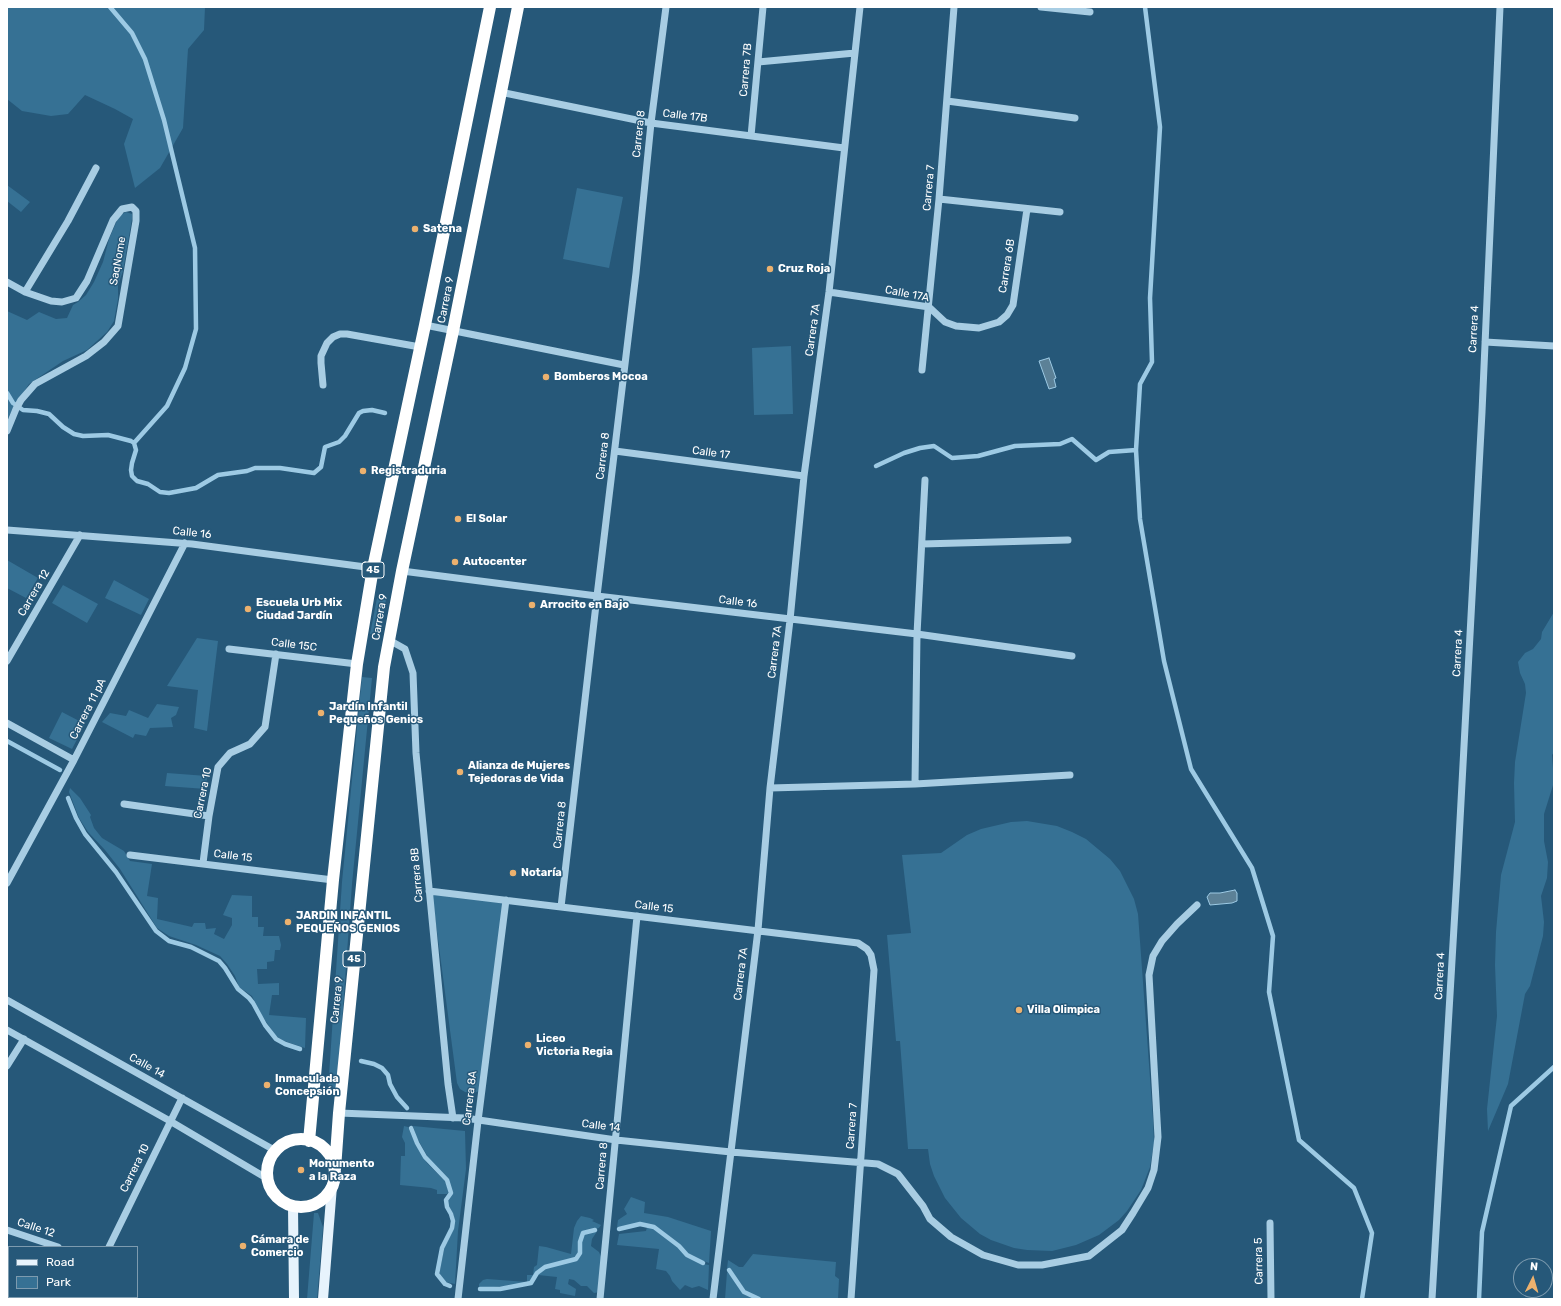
<!DOCTYPE html>
<html>
<head>
<meta charset="utf-8">
<style>
	body { margin:0 }
	#map { position:relative; width:1561px; height:1306px; overflow:hidden; background:#265879; font-family:Rubik,sans-serif }
	canvas { display:block }
	.frame { position:absolute; inset:0; border:8px solid #fff; pointer-events:none }
	.legend { position:absolute; left:8px; top:1246px; width:130px; height:52px; box-sizing:border-box; background:#265879; border:1px solid #7d9baf; margin:0; padding:5px 7px; list-style:none; font-size:12px; color:#fff }
	.legend li { display:flex; align-items:center; gap:8px; height:20px }
	.legend b { width:20px; border:1px solid #7d9baf }
	.north { position:absolute; left:1513px; top:1258px; width:40px; height:40px; box-sizing:border-box; background:#265879; border:1px solid #7d9baf; border-radius:50%; rotate:5deg; font-size:11px; font-weight:700; line-height:16px; text-align:center; color:#fff }
	.north::after { content:''; display:block; margin:auto; width:14px; height:18px; background:#ecb16e; clip-path:polygon(50% 0,100% 100%,50% 72%,0 100%) }
</style>
</head>
<body>
<div id="map">
<canvas width="1561" height="1306"></canvas>
<div class="frame"></div>
<ul class="legend">
<li><b style="height:5px;background:#e7f3fc"></b>Road</li>
<li><b style="height:11px;background:#367194"></b>Park</li>
</ul>
<div class="north">N</div>
</div>
<script>
const g = document.querySelector('canvas').getContext('2d');
g.lineJoin = 'round';
function fill(path, color) { g.fillStyle = color; g.fill(path, 'evenodd'); }
const shape = rows => new Path2D(rows.map(r => 'M' + r).join(''));
function trace(path, color, width, dash) { g.strokeStyle = color; g.lineWidth = width; g.lineCap = dash ? 'butt' : 'round'; g.setLineDash(dash || []); g.stroke(path); }
function drawText(font, color, halo, rows, align = 'center') {
  g.font = font + ' Rubik,sans-serif'; g.lineWidth = 3; g.setLineDash([]); g.textBaseline = 'middle'; g.strokeStyle = halo; g.fillStyle = color; for (const [text, x, y, turn = 0] of rows) {
    g.save(); g.translate(x, y); g.rotate((+turn || 0) * Math.PI / 180); g.textAlign = isNaN(turn) ? turn : align; if (halo) g.strokeText(text, 0, 0); g.fillText(text, 0, 0); g.restore();
  }
}
fill(shape([
	[7,7,205,7,204,30,188,49,183,128,160,168,135,188,124,144,133,119,115,109,85,95,68,114,51,116,22,111,7,99],
	[7,185,30,202,21,212,7,201],
	[577,188,623,197,609,268,563,259],
	[126,212,132,214,132,219,123,271,118,285,118,299,114,321,107,332,87,350,63,361,29,384,12,410,7,421,7,311,27,320,39,312,56,319,67,318,73,305,78,302,86,295,94,282,103,262,109,239,119,216],
	[791,346,793,414,754,415,752,348],
	[7,560,38,578,26,598,7,588],
	[114,580,149,599,141,615,105,598],
	[63,585,98,604,87,623,52,603],
	[377,598,386,600,380,635,370,634],
	[1554,612,1554,752,1552,755,1554,782,1544,814,1544,841,1548,862,1547,878,1541,896,1544,922,1543,936,1530,986,1525,994,1508,1084,1488,1131,1487,1109,1497,1016,1495,965,1496,932,1501,875,1515,822,1514,783,1515,762,1526,693,1525,684,1520,673,1518,662,1525,653,1533,649,1541,639,1542,632],
	[197,638,218,641,207,731,194,728,198,690,167,686],
	[362,677,372,678,352,884,337,1091,328,1090,342,882],
	[157,704,179,707,176,715,171,718,173,727,150,728,146,736,135,734,133,738,102,722,110,713,126,716,129,710,148,718],
	[62,712,85,724,72,749,49,738],
	[167,773,207,776,206,789,165,786],
	[70,788,80,798,91,815,90,817,94,828,102,838,124,851,130,861,152,864,147,896,158,898,157,919,192,927,194,923,205,923,206,929,216,928,214,934,224,939,232,925,232,918,223,915,232,895,252,896,252,917,258,917,258,927,264,927,263,936,279,936,281,945,280,950,275,950,274,961,267,962,267,969,257,969,258,984,279,983,279,995,272,995,269,1015,306,1018,305,1048,284,1041,276,1036,262,1016,252,996,239,987,235,976,227,964,220,956,196,945,169,936,157,928,120,869,105,850,88,832,79,818,69,792],
	[1027,821,1057,826,1072,832,1086,839,1110,859,1120,871,1134,899,1138,914,1153,1119,1154,1143,1150,1167,1141,1190,1127,1211,1119,1220,1099,1235,1076,1245,1052,1251,1027,1250,1014,1248,991,1240,980,1234,961,1218,945,1198,934,1176,930,1164,928,1149,908,1149,900,1041,896,1041,887,935,911,933,902,855,941,853,967,835,981,829,1011,822],
	[432,894,504,902,482,1088,477,1092,471,1093,465,1092,460,1089,457,1083],
	[404,1126,408,1127,415,1143,427,1163,445,1181,449,1192,447,1194,437,1194,437,1190,431,1188,400,1185,401,1156,405,1156,405,1143,402,1137],
	[413,1126,465,1131,466,1169,458,1231,455,1284,445,1282,440,1275,440,1270,444,1249,454,1226,454,1216,449,1206,448,1201,452,1193,448,1178,429,1159,417,1138],
	[631,1197,645,1202,644,1213,668,1217,711,1231,709,1263,688,1255,680,1245,654,1226,640,1223,617,1227,618,1220,627,1214,624,1209],
	[314,1213,318,1213,323,1227,317,1299,307,1299],
	[581,1216,590,1218,594,1220,592,1221,601,1225,599,1228,583,1232,579,1241,580,1252,575,1258,545,1266,536,1272,530,1282,508,1286,479,1288,479,1284,483,1280,487,1279,527,1282,527,1275,533,1275,534,1267,537,1265,539,1246,546,1247,571,1254,574,1228,577,1221],
	[647,1227,654,1229,677,1246,686,1256,703,1264,709,1265,708,1290,699,1286,692,1288,685,1285,680,1290,672,1281,670,1276,666,1271,656,1269,659,1249,617,1245,619,1234,646,1231],
	[598,1230,592,1239,591,1246,599,1252,604,1264,601,1292,594,1293,587,1286,581,1286,574,1280,569,1279,568,1284,576,1289,575,1296,560,1293,560,1290,555,1289,557,1277,538,1275,545,1268,576,1260,581,1253,581,1242,584,1234],
	[753,1254,836,1262,835,1276,839,1279,838,1299,764,1299,757,1297,746,1291,730,1269,727,1269,728,1260,739,1267,743,1267],
	[727,1272,735,1280,744,1294,754,1299,725,1299]
]), '#367194');
const water = shape([
	[1049,358,1056,378,1054,379,1056,387,1049,389,1039,361,1049,358],
	[1235,890,1237,893,1237,901,1232,903,1210,905,1207,897,1210,893,1220,893,1235,890]
]);
fill(water, '#5c8197');
trace(water, '#9dcae4', 1);
trace(shape([
	[110,7,132,33,145,59,164,120,195,248,196,329,185,368,167,406,134,443],
	[1145,7,1160,127,1150,298,1152,362,1140,384,1136,450,1140,519,1164,661,1191,769,1252,868,1273,936,1269,992,1299,1140,1354,1188,1372,1233,1362,1299],
	[7,393,13,403,23,410,37,411,49,414,63,427,74,434,83,436,108,435,131,441,134,443,136,450,132,463,131,470,132,476,137,481,148,484,160,492,169,493,196,488,218,475,247,471,255,468,280,468,314,473,321,467,325,447,339,442,345,436,359,413,363,411,372,410,385,413],
	[876,466,904,453,920,448,934,446,952,458,978,456,1015,446,1060,444,1072,439,1096,460,1109,452,1136,450],
	[7,741,60,770],
	[68,798,76,818,85,834,116,872,156,931,169,941,191,947,219,961,225,968,238,989,249,998,253,1003,265,1025,276,1039,285,1044,300,1049],
	[361,1061,374,1064,382,1068,388,1075,390,1084,397,1097,407,1108],
	[411,1128,417,1143,425,1157,447,1180,451,1193,446,1200,447,1207,451,1214,453,1221,452,1228,442,1248,437,1274,445,1284,450,1286],
	[619,1229,640,1224,654,1227,679,1246,687,1255,703,1263],
	[729,1270,744,1292,759,1299],
	[480,1289,500,1289,531,1283,537,1273,545,1267,576,1259,580,1253,580,1242,583,1233,595,1230],
	[1479,1299,1482,1232,1511,1106,1554,1067]
]), '#9dcae4', 4.5);
trace(shape([
	[1041,7,1090,12],
	[758,62,855,53],
	[500,92,651,123,844,148],
	[947,101,1075,118],
	[751,136,763,7],
	[939,199,1060,212],
	[7,282,25,292,51,301,62,302,76,298,87,281,113,220,122,209,132,207,136,211,136,221,118,326,104,342,86,356,35,384,21,400,16,409,7,431],
	[25,292,68,221,96,168],
	[829,292,929,307,945,322,956,326,979,328,999,322,1007,315,1013,305,1027,209],
	[425,325,624,365],
	[1485,342,1554,346],
	[922,370,939,199,954,7],
	[323,385,321,363,321,356,327,343,333,337,340,334,347,334,420,347],
	[615,451,804,476],
	[7,530,192,544,373,568],
	[922,544,1068,540],
	[402,571,597,596,917,634,1072,656],
	[389,640,405,649,413,673,416,753,448,1084,453,1118],
	[229,649,357,664],
	[7,661,80,535],
	[7,723,74,760],
	[915,784,917,634,925,480],
	[770,788,915,784,1070,775],
	[124,804,209,816],
	[130,855,333,880],
	[203,863,209,816,218,767,230,753,250,744,265,727,276,654],
	[7,883,74,760,185,543],
	[429,891,858,943,867,949,871,955,874,970,851,1299],
	[561,907,597,596,636,273,651,123,666,7],
	[7,1000,276,1151],
	[7,1030,170,1121,268,1179],
	[7,1066,24,1039],
	[339,1113,465,1118,616,1140,731,1152,878,1164,898,1174,923,1206,930,1219,951,1237,983,1255,1018,1265,1042,1265,1089,1256,1122,1230,1133,1213,1148,1188,1154,1170,1158,1137,1149,975,1153,956,1162,941,1177,924,1197,905],
	[1270,1223,1271,1299],
	[7,1230,58,1247],
	[109,1247,182,1098],
	[88,1299,89,1297],
	[458,1299,478,1121,506,900],
	[600,1299,637,916],
	[713,1299,758,930,770,788,790,620,804,476,829,292,860,7],
	[1432,1299,1457,876,1482,412,1500,7]
]), '#a8cde3', 7);
trace(shape([
	[293,1206,294,1299],
	[323,1299,332,1186]
]), '#e7f3fc', 10);
trace(shape([
	'267 1173a34 34 0 1 1 68 0a34 34 0 1 1-68 0Z',
	[309,1141,333,880,357,664,373,568,425,325,490,7],
	[335,1169,339,1113,384,667,402,571,453,331,518,7]
]), '#fff', 12);
for (const [x, y, r, color] of [
	[415,229,4,"#ecb16e"],
	[770,269,4,"#ecb16e"],
	[546,377,4,"#ecb16e"],
	[363,471,4,"#ecb16e"],
	[458,519,4,"#ecb16e"],
	[455,562,4,"#ecb16e"],
	[532,605,4,"#ecb16e"],
	[248,609,4,"#ecb16e"],
	[321,713,4,"#ecb16e"],
	[460,772,4,"#ecb16e"],
	[513,873,4,"#ecb16e"],
	[288,922,4,"#ecb16e"],
	[1019,1010,4,"#ecb16e"],
	[528,1045,4,"#ecb16e"],
	[267,1085,4,"#ecb16e"],
	[301,1170,4,"#ecb16e"],
	[243,1246,4,"#ecb16e"]
]) { const dot = new Path2D(); dot.arc(x, y, r, 0, 2 * Math.PI); g.fillStyle = color; g.fill(dot); trace(dot, '#265879', 1.5); }
for (const [x, y, w] of [
	[373,570,22],
	[354,959,22]
]) { const box = new Path2D(); box.roundRect(x - w / 2, y - 8, w, 16, 3); g.fillStyle = '#265879'; g.fill(box); trace(box, '#fff', 1); }
drawText('bold 10px', '#fff', null, [
	["45",373,570],
	["45",354,959]
]);
drawText('11px', '#fff', '#265879', [
	["Carrera 7B",746,70,-85],
	["Calle 17B",685,116,7],
	["Carrera 8",639,134,-84],
	["Carrera 7",929,188,-85],
	["SaqNome",118,261,-80],
	["Carrera 6B",1007,266,-81],
	["Calle 17A",907,294,11],
	["Carrera 9",446,300,-79],
	["Carrera 4",1474,329,-87],
	["Carrera 7A",813,330,-82],
	["Calle 17",711,453,8],
	["Carrera 8",603,456,-83],
	["Calle 16",192,533,6],
	["Carrera 12",34,593,-60],
	["Calle 16",738,602,7],
	["Carrera 9",380,617,-80],
	["Calle 15C",294,645,7],
	["Carrera 7A",775,652,-83],
	["Carrera 4",1458,653,-87],
	["Carrera 11 pA",88,709,-63],
	["Carrera 10",203,793,-78],
	["Carrera 8",560,825,-84],
	["Calle 15",233,856,7],
	["Carrera 8B",417,875,-95],
	["Calle 15",654,907,7],
	["Carrera 7A",741,974,-83],
	["Carrera 4",1440,976,-87],
	["Carrera 9",337,1000,-84],
	["Calle 14",147,1066,29],
	["Carrera 8A",470,1098,-83],
	["Calle 14",601,1126,7],
	["Carrera 7",852,1126,-86],
	["Carrera 8",602,1166,-85],
	["Carrera 10",135,1168,-64],
	["Calle 12",36,1228,18],
	["Carrera 5",1259,1261,-91]
]);
drawText('bold 11px', '#fff', '#265879', [
	["Satena",423,229],
	["Cruz Roja",778,269],
	["Bomberos Mocoa",554,377],
	["Registraduria",371,471],
	["El Solar",466,519],
	["Autocenter",463,562],
	["Escuela Urb Mix",256,603],
	["Ciudad Jardín",256,616],
	["Arrocito en Bajo",540,605],
	["Jardín Infantil",329,707],
	["Pequeños Genios",329,720],
	["Alianza de Mujeres",468,766],
	["Tejedoras de Vida",468,779],
	["Notaría",521,873],
	["JARDIN INFANTIL",296,916],
	["PEQUEÑOS GENIOS",296,929],
	["Villa Olimpica",1027,1010],
	["Liceo",536,1039],
	["Victoria Regia",536,1052],
	["Inmaculada",275,1079],
	["Concepsión",275,1092],
	["Monumento",309,1164],
	["a la Raza",309,1177],
	["Cámara de",251,1240],
	["Comercio",251,1253]
], 'left');
</script>
</body>
</html>
